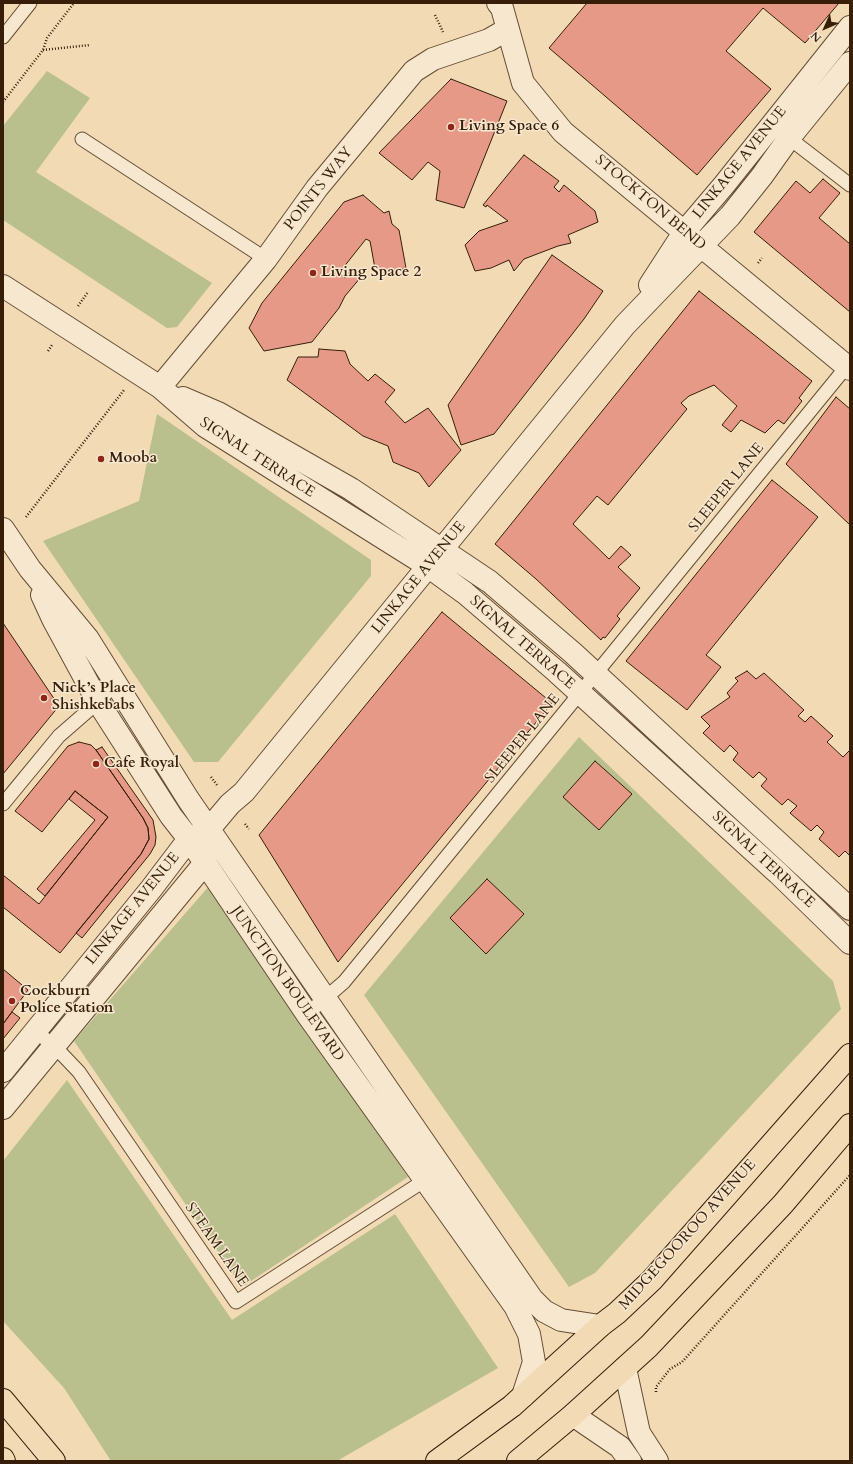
<!DOCTYPE html>
<html>
<head>
<meta charset="utf-8">
<style>
	body { margin:0 }
	#map { position:relative; width:853px; height:1464px; overflow:hidden; background:#f2dab5; font-family:Cardo,serif }
	canvas { display:block }
	.frame { position:absolute; inset:0; border:4px solid #361e08; pointer-events:none }
	.north { position:absolute; left:805px; top:8px; width:40px; height:40px; -webkit-text-stroke:3px #f7e7cf; paint-order:stroke; rotate:225deg; font-size:11px; font-weight:700; line-height:16px; text-align:center; color:#361e08 }
	.north::after { content:''; display:block; margin:auto; width:14px; height:18px; background:#361e08; clip-path:polygon(50% 0,100% 100%,50% 72%,0 100%) }
</style>
</head>
<body>
<div id="map">
<canvas width="853" height="1464"></canvas>
<div class="frame"></div>
<div class="north">N</div>
</div>
<script>
const g = document.querySelector('canvas').getContext('2d');
g.lineJoin = 'round';
function fill(path, color) { g.fillStyle = color; g.fill(path, 'evenodd'); }
const shape = rows => new Path2D(rows.map(r => 'M' + r).join(''));
function trace(path, color, width, dash) { g.strokeStyle = color; g.lineWidth = width; g.lineCap = dash ? 'butt' : 'round'; g.setLineDash(dash || []); g.stroke(path); }
function drawText(font, color, halo, rows, align = 'center') {
  g.font = font + ' Cardo,serif'; g.lineWidth = 3; g.setLineDash([]); g.textBaseline = 'middle'; g.strokeStyle = halo; g.fillStyle = color; for (const [text, x, y, turn = 0] of rows) {
    g.save(); g.translate(x, y); g.rotate((+turn || 0) * Math.PI / 180); g.textAlign = isNaN(turn) ? turn : align; if (halo) g.strokeText(text, 0, 0); g.fillText(text, 0, 0); g.restore();
  }
}
fill(shape([
	[47,71,90,98,36,172,212,283,177,327,167,328,3,220,3,126],
	[157,414,371,560,371,576,218,762,194,762,43,541,139,501],
	[579,737,833,981,841,1009,595,1273,569,1287,364,995],
	[210,885,408,1177,242,1287,74,1041],
	[67,1080,232,1320,395,1214,498,1368,337,1461,111,1461,64,1388,3,1321,3,1161]
]), '#b9c08e');
const building = shape([
	[587,3,839,3,805,43,763,8,726,51,771,89,697,175,549,48,587,3],
	[451,79,507,101,464,208,436,200,440,171,428,162,412,180,379,153,451,79],
	[524,155,559,181,554,187,559,192,564,185,595,211,598,222,568,235,571,243,558,246,524,259,514,271,509,260,491,268,475,271,465,245,479,231,508,221,487,205,486,207,483,205,524,155],
	[823,179,840,193,819,218,850,244,850,312,754,232,796,181,810,193,823,179],
	[363,195,384,213,389,211,392,224,399,230,406,268,376,274,370,241,366,239,339,273,345,278,351,269,361,277,345,296,339,308,312,342,264,351,249,328,262,303,344,202,363,195],
	[552,255,603,291,584,319,494,434,461,445,448,405,552,255],
	[699,291,812,381,799,398,802,401,784,424,778,420,765,433,741,420,731,432,722,425,737,406,714,385,689,396,681,403,687,409,608,505,597,496,573,524,609,559,621,546,631,555,618,567,640,588,617,616,620,619,605,638,603,637,601,640,536,579,495,544,699,291],
	[319,349,345,351,350,364,368,381,375,374,395,390,385,402,405,423,428,408,461,450,429,487,419,473,393,462,388,446,363,436,287,380,298,357,318,357,319,349],
	[836,397,850,409,850,525,786,464,836,397],
	[772,480,818,517,706,655,721,667,687,710,626,661,772,480],
	[442,612,552,703,338,962,259,835,442,612],
	[3,623,59,706,3,774,3,623],
	[747,671,756,679,764,673,804,710,798,716,805,722,811,716,833,736,827,742,843,757,849,751,850,752,850,856,845,851,839,857,819,839,824,832,817,825,811,831,790,813,797,806,788,799,782,805,761,786,767,779,759,772,753,778,733,760,738,753,730,745,724,752,703,733,710,726,701,717,730,697,727,693,738,681,735,678,747,671],
	[79,742,91,745,96,750,143,818,148,828,149,839,141,854,60,953,3,907,3,875,39,904,108,817,75,791,42,832,15,811,68,746,79,742],
	[102,747,153,820,156,837,155,845,150,854,82,938,76,933,141,854,149,839,148,828,143,818,96,750,102,747],
	[595,761,632,794,599,830,563,797,595,761],
	[75,791,108,817,45,896,37,889,95,820,69,799,75,791],
	[487,879,524,914,486,954,450,918,487,879],
	[3,969,28,990,3,1024,3,969],
	[12,1012,20,1018,3,1039,3,1024,12,1012]
]);
fill(building, '#e79988');
trace(building, '#361e08', 1);
const lane = shape([
	[3,37,30,3],
	[789,138,850,185],
	[82,139,266,259],
	[3,804,59,736,98,702,116,683],
	[307,1014,344,982,847,366],
	[36,1031,59,1051,79,1072,236,1302,430,1177]
]);
const street = shape([
	[498,3,502,8,523,83,563,132,850,369],
	[650,285,685,231,724,185,850,27],
	[3,286,160,387,205,426,428,566,465,593,557,672,778,873,850,943],
	[160,387,266,259,317,188,414,71,433,59,489,40,508,29],
	[183,398,218,413,351,489,490,582,573,653,850,909],
	[3,529,30,569,88,639,188,799,532,1299,544,1311,561,1320,600,1326],
	[42,595,53,619,98,702,171,816,189,839,307,1014,515,1306,529,1334,534,1362,523,1396],
	[3,1071,151,889,189,839,209,829,230,804,244,792,625,325,730,216,762,176,789,138,850,63],
	[3,1108,205,863,206,848],
	[625,1368,639,1433,657,1461],
	[573,1415,620,1447,630,1461]
]);
const primary = shape([
	[3,1400,54,1461],
	[3,1459,4,1461],
	[437,1461,512,1406,600,1326,617,1313,652,1280,850,1055],
	[518,1461,573,1415,649,1346,783,1204,850,1125]
]);
trace(lane, '#654d33', 15);
trace(street, '#654d33', 24);
trace(primary, '#361e08', 24);
trace(shape([
	[435,15,443,32],
	[43,50,90,45],
	[3,102,43,50,47,38,74,3],
	[758,263,762,258],
	[78,306,88,292],
	[48,351,52,345],
	[26,517,124,390],
	[211,777,217,785],
	[245,824,249,829],
	[656,1392,656,1387,670,1369,682,1362,850,1175]
]), '#361e08', 2.5, [1, 2]);
trace(lane, '#f7e7cf', 13);
trace(street, '#f7e7cf', 22);
trace(primary, '#f2dab5', 22);
for (const [x, y, r, color] of [
	[451,127,4,"#8f2418"],
	[313,273,4,"#8f2418"],
	[101,459,4,"#8f2418"],
	[44,698,4,"#8f2418"],
	[96,764,4,"#8f2418"],
	[12,1001,4,"#8f2418"]
]) { const dot = new Path2D(); dot.arc(x, y, r, 0, 2 * Math.PI); g.fillStyle = color; g.fill(dot); trace(dot, '#f7e7cf', 1.5); }
drawText('bold 15px', '#361e08', '#f7e7cf', [
	["Living Space 6",459,127],
	["Living Space 2",321,273],
	["Mooba",109,459],
	["Nick’s Place",52,689],
	["Shishkebabs",52,706],
	["Cafe Royal",104,764],
	["Cockburn",20,992],
	["Police Station",20,1009]
], 'left');
drawText('15px', '#361e08', '#f7e7cf', [
	["LINKAGE AVENUE",740,163,-51],
	["POINTS WAY",319,189,-52],
	["STOCKTON BEND",650,203,40],
	["SIGNAL TERRACE",257,458,33],
	["SLEEPER LANE",727,488,-51],
	["LINKAGE AVENUE",419,578,-51],
	["SIGNAL TERRACE",522,643,41],
	["SLEEPER LANE",523,739,-51],
	["SIGNAL TERRACE",763,860,43],
	["LINKAGE AVENUE",133,909,-51],
	["JUNCTION BOULEVARD",287,984,55],
	["MIDGEGOOROO AVENUE",688,1235,-48],
	["STEAM LANE",216,1245,55]
]);
</script>
</body>
</html>
